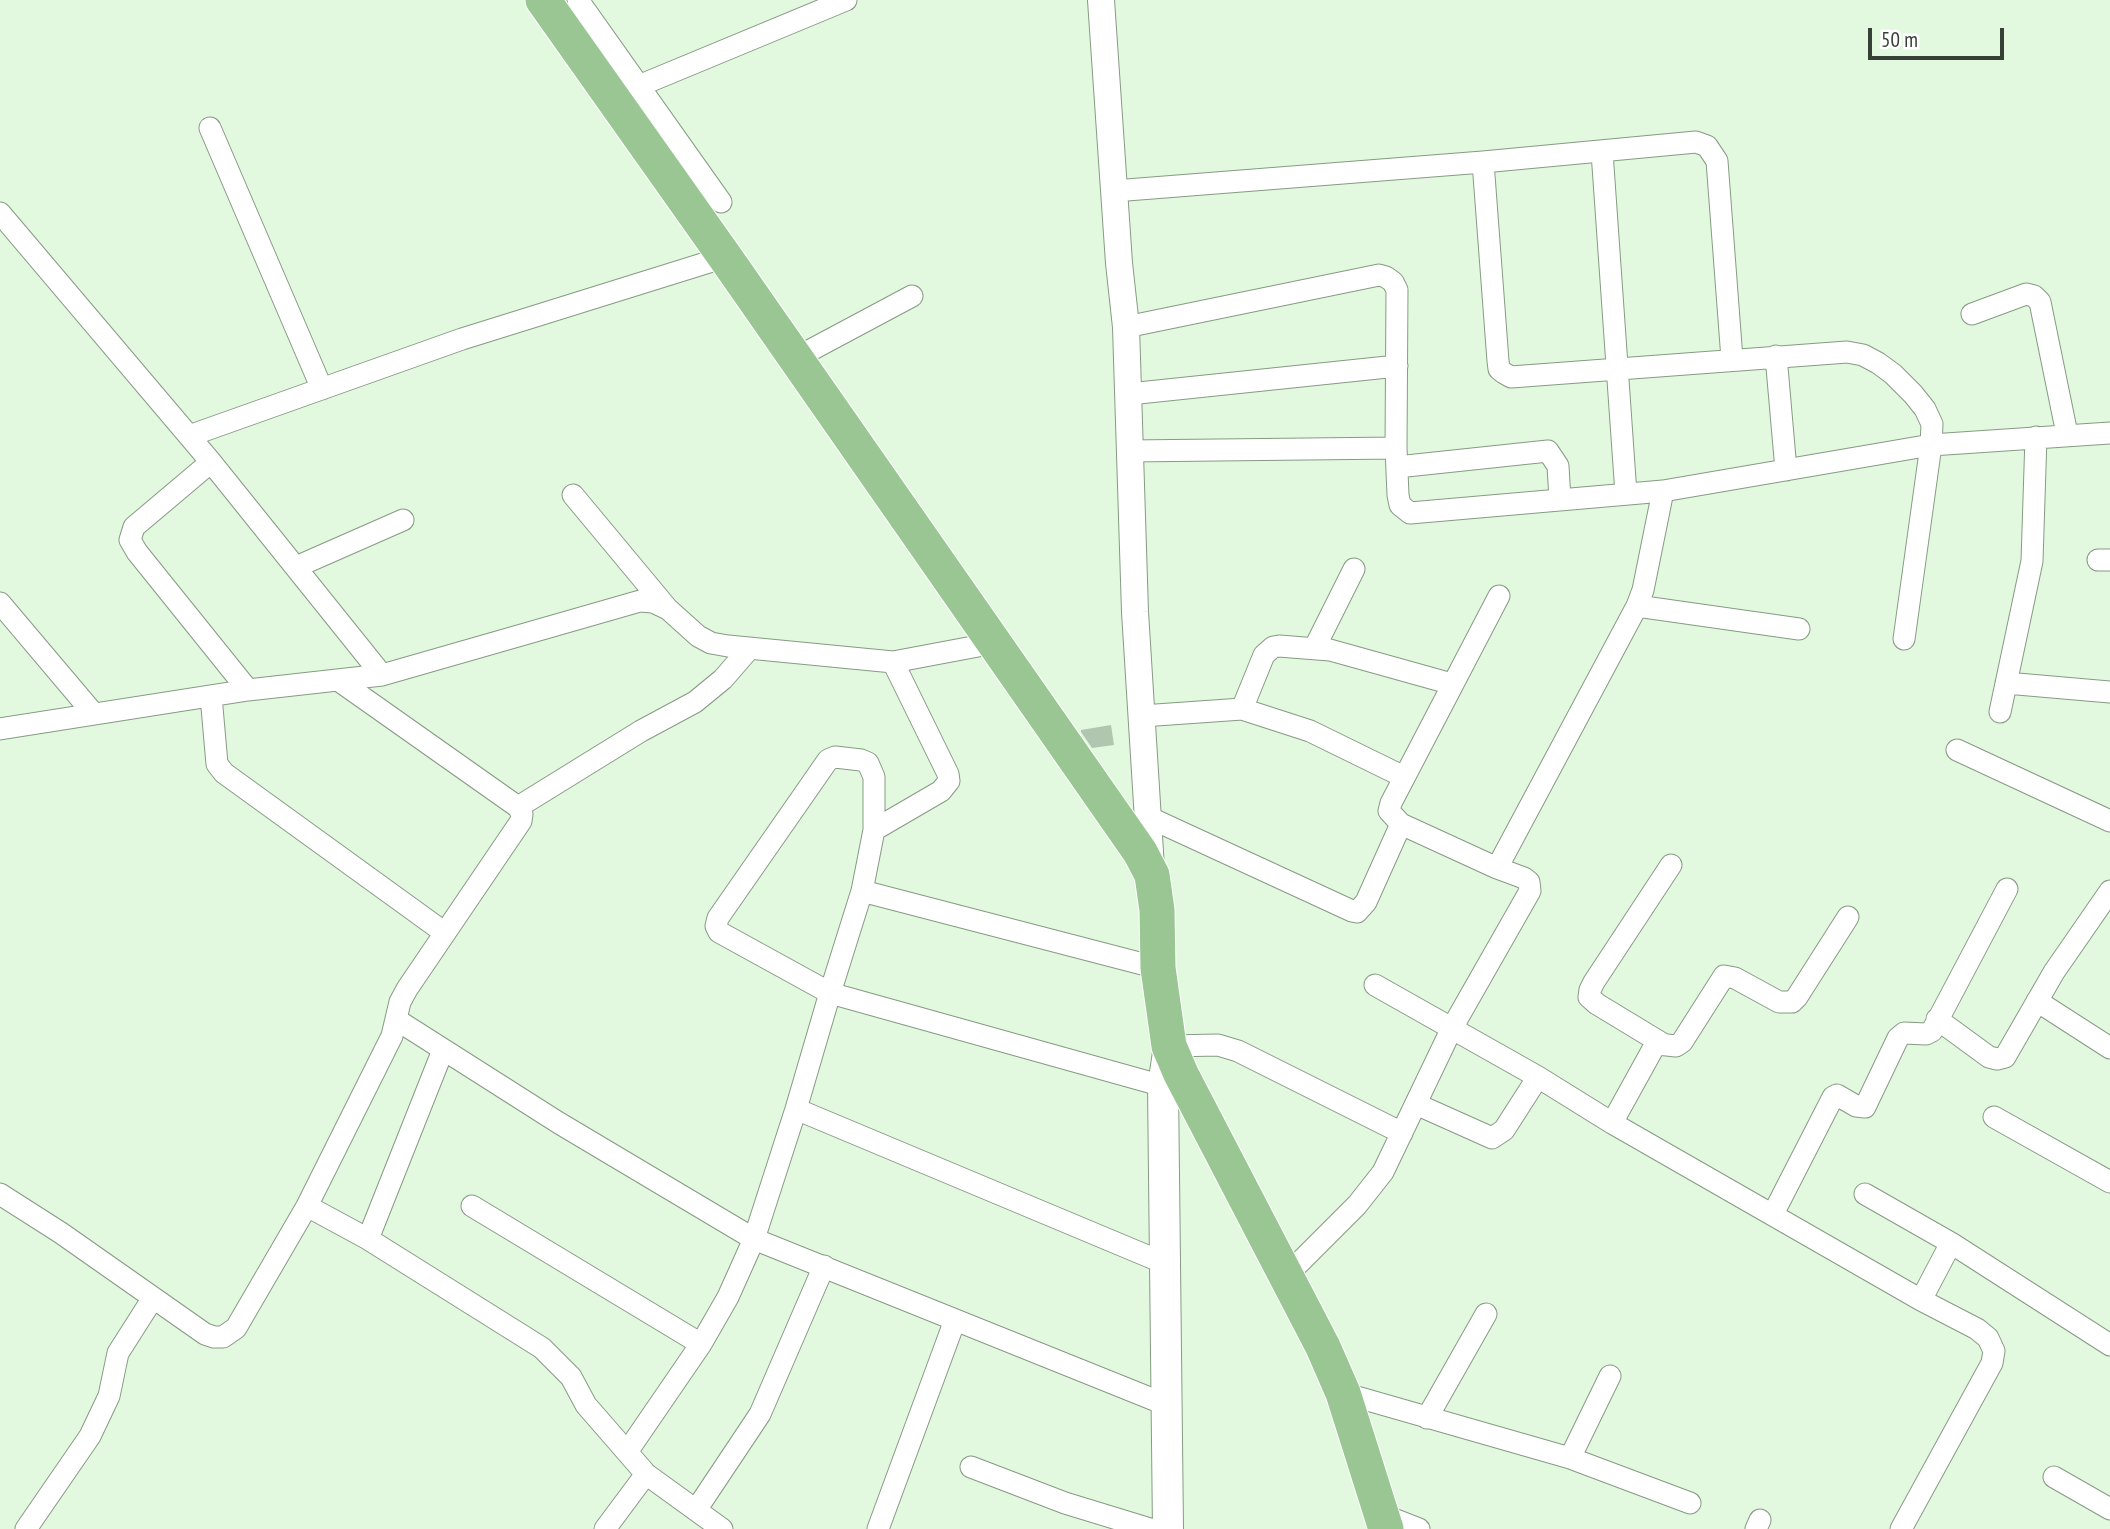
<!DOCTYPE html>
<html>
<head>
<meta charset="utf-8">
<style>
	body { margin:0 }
	#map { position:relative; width:2110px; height:1529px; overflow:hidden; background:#e2f8df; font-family:"PT Sans Narrow",sans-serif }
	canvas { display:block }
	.scale { position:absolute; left:1868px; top:28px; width:136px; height:32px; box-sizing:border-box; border:4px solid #374036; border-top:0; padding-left:9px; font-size:21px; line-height:24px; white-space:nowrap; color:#374036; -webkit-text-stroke:5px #fefefe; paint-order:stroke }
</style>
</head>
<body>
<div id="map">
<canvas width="2110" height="1529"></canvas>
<div class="scale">50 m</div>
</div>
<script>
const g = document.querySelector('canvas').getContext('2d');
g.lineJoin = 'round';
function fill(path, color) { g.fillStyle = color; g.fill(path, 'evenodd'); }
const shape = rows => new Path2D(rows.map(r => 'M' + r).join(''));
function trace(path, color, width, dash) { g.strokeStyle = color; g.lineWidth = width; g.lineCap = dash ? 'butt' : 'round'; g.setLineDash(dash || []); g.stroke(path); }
fill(shape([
	[1111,725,1114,745,1092,748,1081,732,1081,730]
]), '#b1c6ae');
const minor = shape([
	[578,0,721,202],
	[612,97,846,0],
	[210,128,322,389],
	[1602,152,1626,494],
	[1483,162,1498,361,1499,369,1504,373,1511,377,1847,352,1863,355,1878,363,1893,374,1913,394,1925,409,1932,424,1931,445,1904,639],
	[1114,191,1483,162,1696,142,1707,146,1717,161,1732,359],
	[0,213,211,462,382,675],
	[1972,314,2026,294,2034,296,2040,302,2067,434],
	[1126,327,1379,275,1386,277,1393,282,1397,290,1396,448,1398,495,1400,505,1410,513,1663,491,1931,445,2110,433],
	[1776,356,1786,470],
	[794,359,912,296],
	[1129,394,1397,366],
	[189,436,462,339,725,257],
	[1129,451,1396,448],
	[211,462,134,527,130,540,137,552,248,690],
	[1397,467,1548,451,1558,466,1560,500],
	[573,495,667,608],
	[2098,560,2110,560],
	[296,567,403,520],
	[0,603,93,713],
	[1637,606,1799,629],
	[1315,647,1354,569],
	[338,680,518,807,522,814,521,821,407,989,400,1002,392,1036,307,1206,368,1239,542,1348,571,1377,586,1405,646,1474,722,1529],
	[2006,683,2110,692],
	[211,696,217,764,224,773,445,933],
	[1242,709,1310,731,1404,777],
	[2000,712,2032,561,2036,437],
	[1142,716,1242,709,1264,655,1273,647,1279,646,1330,650,1452,684],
	[0,729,248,690,382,675,640,601,653,602,668,609,698,636,711,643,728,646,893,662,994,643],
	[1957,750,2110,821],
	[518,807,641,731,695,702,723,679,749,649],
	[1148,817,1352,911,1357,912,1366,902,1401,824],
	[874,830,941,791,949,781,948,774,893,662],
	[1497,868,1401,824,1389,811,1391,803,1499,596],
	[862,891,1158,968],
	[1375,985,1538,1077],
	[2037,1001,2110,1048],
	[1937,1019,1989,1057,1997,1059,2005,1057,2054,972,2110,891],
	[397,1020,559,1123,754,1239,1167,1405],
	[1663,1044,1597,1004,1589,997,1590,990,1594,982,1671,865],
	[1169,1046,1218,1045,1238,1051,1402,1133],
	[1416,1104,1492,1138,1504,1130,1538,1077,1612,1123,1921,1300,1977,1329,1988,1338,1994,1351,1992,1363,1901,1529],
	[796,1109,1164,1263],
	[1994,1117,2110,1182],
	[1612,1123,1654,1047,1658,1044,1676,1046,1682,1042,1724,976,1735,978,1779,1002,1792,1002,1797,997,1848,917],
	[0,1194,61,1233,205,1334,214,1337,223,1337,236,1328,307,1206],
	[1865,1194,1951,1243,2110,1345],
	[472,1206,701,1344],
	[1773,1214,1833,1097,1837,1095,1856,1106,1865,1107,1898,1038,1904,1033,1926,1034,1932,1031,2007,889],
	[368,1239,443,1050],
	[1286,1276,1357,1205,1383,1172,1452,1028,1530,891,1529,882,1524,878,1497,868,1637,606,1643,590,1663,491],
	[1921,1300,1951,1243],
	[1343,1393,1570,1458,1690,1503],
	[1427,1418,1486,1314],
	[627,1452,701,1344,728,1297,754,1239,796,1109,830,993,862,891,874,830,874,777,868,763,861,760,835,757,828,760,718,918,716,926,719,932,830,993,1163,1086],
	[1570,1458,1610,1376],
	[971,1467,1065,1503,1150,1529],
	[2054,1477,2110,1509],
	[696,1510,760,1414,824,1266],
	[1383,1515,1419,1529],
	[26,1529,90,1436,109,1396,118,1353,153,1298],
	[605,1529,646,1474],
	[878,1529,955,1320],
	[1756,1529,1760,1520]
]);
const tertiary = shape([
	[1101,0,1119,263,1126,327,1135,612,1151,868]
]);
const secondary = shape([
	[1168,1529,1163,1086,1169,1046]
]);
const trunk = shape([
	[543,0,725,257,1140,852,1152,875,1157,910,1158,968,1169,1046,1181,1074,1323,1347,1343,1393,1386,1529]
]);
trace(minor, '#879b84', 23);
trace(tertiary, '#879b84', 28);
trace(secondary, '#879b84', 32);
trace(trunk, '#fff', 37);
trace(minor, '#fff', 21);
trace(tertiary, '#fff', 26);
trace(secondary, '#fff', 30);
trace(trunk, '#9ac694', 35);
</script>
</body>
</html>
